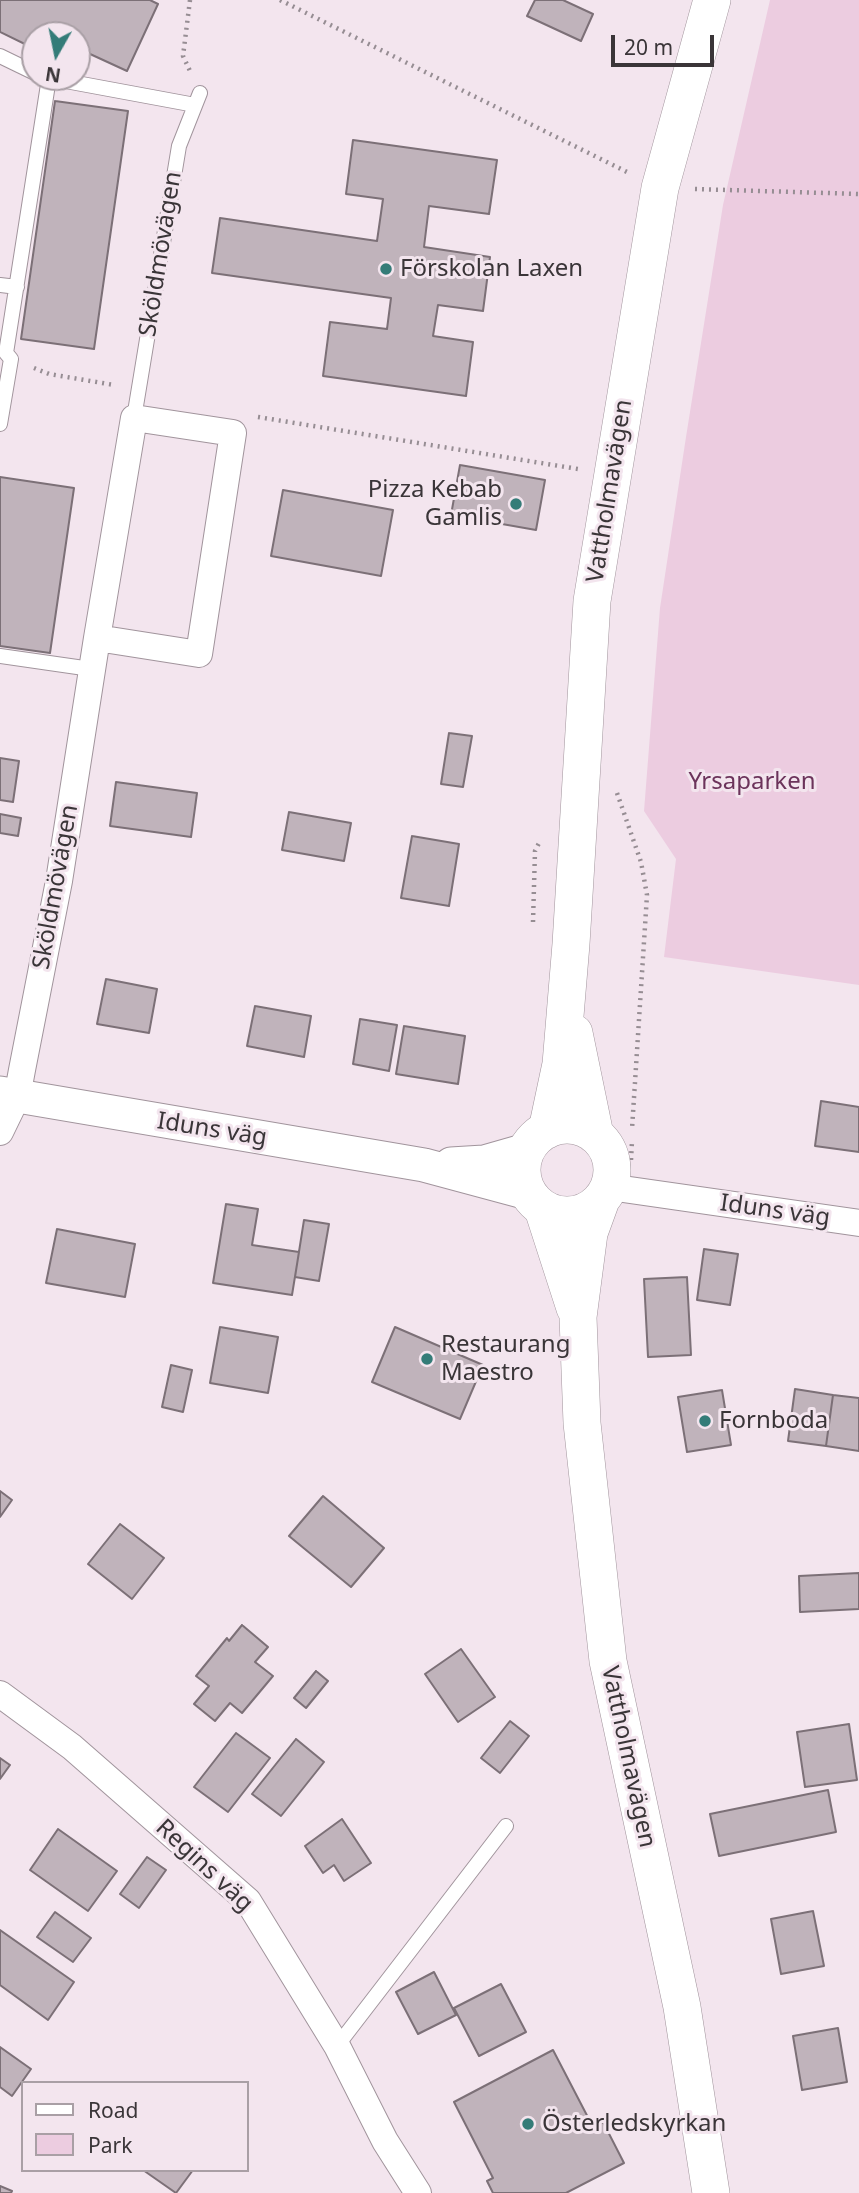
<!DOCTYPE html>
<html>
<head>
<meta charset="utf-8">
<style>
	body { margin:0 }
	#map { position:relative; width:859px; height:2193px; overflow:hidden; background:#f3e5ee; font-family:"Noto Sans",sans-serif }
	canvas { display:block }
	.legend { position:absolute; left:21px; top:2081px; width:228px; height:91px; box-sizing:border-box; background:#f3e5ee; border:2px solid #a99fa5; margin:0; padding:9px 12px; list-style:none; font-size:21px; color:#3a3538 }
	.legend li { display:flex; align-items:center; gap:14px; height:35px }
	.legend b { width:35px; border:2px solid #a99fa5 }
	.north { position:absolute; left:21px; top:21px; width:70px; height:70px; box-sizing:border-box; background:#f3e5ee; border:2px solid #a99fa5; border-radius:50%; rotate:189deg; font-size:19px; font-weight:700; line-height:28px; text-align:center; color:#3a3538 }
	.north::after { content:''; display:block; margin:auto; width:24px; height:32px; background:#347c78; clip-path:polygon(50% 0,100% 100%,50% 72%,0 100%) }
	.scale { position:absolute; left:611px; top:35px; width:103px; height:32px; box-sizing:border-box; border:4px solid #3a3538; border-top:0; padding-left:9px; font-size:21px; line-height:24px; white-space:nowrap; color:#3a3538; -webkit-text-stroke:5px #f3e5ee; paint-order:stroke }
</style>
</head>
<body>
<div id="map">
<canvas width="859" height="2193"></canvas>
<ul class="legend">
<li><b style="height:9px;background:#fff"></b>Road</li>
<li><b style="height:19px;background:#eccce0"></b>Park</li>
</ul>
<div class="north">N</div>
<div class="scale">20 m</div>
</div>
<script>
const g = document.querySelector('canvas').getContext('2d');
g.lineJoin = 'round';
function fill(path, color) { g.fillStyle = color; g.fill(path, 'evenodd'); }
const shape = rows => new Path2D(rows.map(r => 'M' + r).join(''));
function trace(path, color, width, dash) { g.strokeStyle = color; g.lineWidth = width; g.lineCap = dash ? 'butt' : 'round'; g.setLineDash(dash || []); g.stroke(path); }
function drawText(font, color, halo, rows, align = 'center') {
  g.font = font + ' "Noto Sans",sans-serif'; g.lineWidth = 6; g.setLineDash([]); g.textBaseline = 'middle'; g.strokeStyle = halo; g.fillStyle = color; for (const [text, x, y, turn = 0] of rows) {
    g.save(); g.translate(x, y); g.rotate((+turn || 0) * Math.PI / 180); g.textAlign = isNaN(turn) ? turn : align; if (halo) g.strokeText(text, 0, 0); g.fillText(text, 0, 0); g.restore();
  }
}
fill(shape([
	[770,0,859,0,859,985,664,957,676,859,644,811,660,608,686,437,723,205]
]), '#eccce0');
const building = shape([
	[0,0,150,0,158,4,127,71,77,48,77,35,35,35,35,49,0,32,0,0],
	[535,0,563,0,593,14,581,41,527,16,535,0],
	[55,101,128,111,94,349,21,339,55,101],
	[353,140,497,160,489,214,429,206,424,247,490,257,483,311,438,305,433,336,473,342,466,396,323,376,330,322,387,329,391,298,212,273,220,218,377,241,383,199,346,194,353,140],
	[460,465,545,480,536,530,451,515,460,465],
	[0,477,74,488,50,653,0,646,0,477],
	[283,490,393,510,381,576,271,556,283,490],
	[449,733,472,736,463,787,441,784,449,733],
	[0,758,19,761,13,802,0,800,0,758],
	[116,782,197,793,191,837,110,826,116,782],
	[289,812,351,823,344,861,282,850,289,812],
	[0,814,21,818,18,836,0,833,0,814],
	[412,836,459,844,449,906,401,898,412,836],
	[106,979,157,989,149,1033,97,1024,106,979],
	[255,1006,311,1016,304,1057,247,1046,255,1006],
	[360,1019,397,1025,389,1071,353,1064,360,1019],
	[404,1026,465,1036,458,1084,396,1074,404,1026],
	[821,1101,859,1107,859,1152,815,1146,821,1101],
	[226,1204,258,1209,252,1245,299,1252,292,1295,213,1283,226,1204],
	[304,1220,329,1224,319,1281,295,1277,304,1220],
	[57,1229,135,1244,125,1297,46,1283,57,1229],
	[704,1249,738,1254,730,1305,697,1300,704,1249],
	[687,1277,691,1355,648,1357,644,1279,687,1277],
	[220,1327,278,1337,268,1393,210,1383,220,1327],
	[395,1327,483,1365,460,1419,372,1382,395,1327],
	[171,1365,192,1370,183,1412,162,1407,171,1365],
	[795,1389,833,1395,826,1446,788,1441,795,1389],
	[722,1390,731,1445,687,1452,678,1397,722,1390],
	[833,1395,859,1398,859,1451,826,1446,833,1395],
	[0,1491,12,1500,0,1517,0,1491],
	[323,1496,384,1548,351,1587,289,1536,323,1496],
	[120,1524,164,1558,132,1599,88,1564,120,1524],
	[859,1573,859,1609,800,1612,799,1576,859,1573],
	[242,1625,268,1647,255,1662,273,1676,242,1713,230,1703,215,1721,194,1704,209,1686,196,1676,227,1638,229,1641,242,1625],
	[461,1649,495,1697,458,1722,425,1674,461,1649],
	[316,1671,328,1681,306,1708,294,1698,316,1671],
	[510,1721,529,1736,500,1773,481,1758,510,1721],
	[849,1724,857,1780,805,1787,797,1732,849,1724],
	[236,1733,270,1758,228,1812,194,1787,236,1733],
	[296,1739,324,1762,281,1816,252,1794,296,1739],
	[0,1758,10,1765,0,1779,0,1758],
	[828,1790,836,1832,719,1856,710,1814,828,1790],
	[342,1819,371,1863,344,1881,334,1865,323,1873,305,1846,342,1819],
	[58,1829,117,1871,88,1911,30,1870,58,1829],
	[147,1857,166,1870,139,1908,120,1894,147,1857],
	[813,1911,824,1966,781,1974,771,1919,813,1911],
	[55,1912,91,1938,73,1962,37,1937,55,1912],
	[0,1930,74,1982,48,2020,0,1985,0,1930],
	[434,1972,456,2015,418,2034,396,1992,434,1972],
	[501,1984,526,2032,479,2056,454,2008,501,1984],
	[838,2028,847,2082,802,2090,793,2036,838,2028],
	[0,2047,31,2069,12,2096,0,2087,0,2047],
	[553,2050,593,2127,603,2122,624,2163,566,2193,493,2193,487,2181,493,2178,454,2102,553,2050],
	[143,2170,193,2170,176,2193,143,2170],
	[0,2186,12,2191,11,2193,0,2193,0,2186]
]);
fill(building, '#c0b3bb');
trace(building, '#7c7077', 2);
const service = shape([
	[0,56,35,73],
	[44,77,195,105],
	[0,285,17,287],
	[134,418,179,146,200,93],
	[0,424,11,359,6,353,49,78],
	[0,656,91,669],
	[337,2046,506,1826]
]);
const minor = shape([
	[0,1132,17,1097,22,1070,59,881,97,638,199,654,233,433,134,418,97,638],
	[609,1187,859,1223],
	[0,1694,72,1747,248,1901,337,2046,385,2141,418,2193]
]);
const tertiary = shape([
	[0,1093,424,1165,528,1193],
	[451,1164,484,1162,526,1150]
]);
const secondary = shape([
	[574,1033,595,1135],
	'522 1170a45 45 0 1 1 90 0a45 45 0 1 1-90 0Z',
	[547,1130,561,1064,571,944,592,601,660,188,712,0],
	[601,1200,589,1233,578,1317,582,1423,608,1661,682,2007,711,2193],
	[543,1209,575,1308]
]);
trace(service, '#a1949c', 16);
trace(minor, '#a1949c', 28);
trace(tertiary, '#a1949c', 35);
trace(secondary, '#a1949c', 38);
trace(shape([
	[190,0,183,56,190,71],
	[280,0,627,172],
	[695,189,859,194],
	[34,368,49,374,114,385],
	[258,417,578,469],
	[617,793,641,862,647,895,632,1129],
	[533,922,535,851,540,841],
	[631,1160,632,1141]
]), '#968d93', 4.5, [2, 5]);
trace(service, '#fff', 14);
trace(minor, '#fff', 26);
trace(tertiary, '#fff', 33);
trace(secondary, '#fff', 37);
for (const [x, y, r, color] of [
	[386,269,7,"#347c78"],
	[516,504,7,"#347c78"],
	[427,1359,7,"#347c78"],
	[705,1421,7,"#347c78"],
	[528,2124,7,"#347c78"]
]) { const dot = new Path2D(); dot.arc(x, y, r, 0, 2 * Math.PI); g.fillStyle = color; g.fill(dot); trace(dot, '#f3e5ee', 2.5); }
drawText('24px', '#3a3538', '#f3e5ee', [
	["Sköldmövägen",161,254,-81],
	["Vattholmavägen",610,491,-81],
	["Sköldmövägen",56,887,-80],
	["Iduns väg",212,1130,9],
	["Iduns väg",775,1211,8],
	["Vattholmavägen",628,1757,78],
	["Regins väg",204,1866,43]
]);
drawText('24px', '#3a3538', '#f3e5ee', [
	["Förskolan Laxen",400,269],
	["Pizza Kebab",502,490,"right"],
	["Gamlis",502,518,"right"],
	["Restaurang",441,1345],
	["Maestro",441,1373],
	["Fornboda",719,1421],
	["Österledskyrkan",542,2124]
], 'left');
drawText('24px', '#6c335b', '#f3e5ee', [
	["Yrsaparken",752,782]
]);
</script>
</body>
</html>
